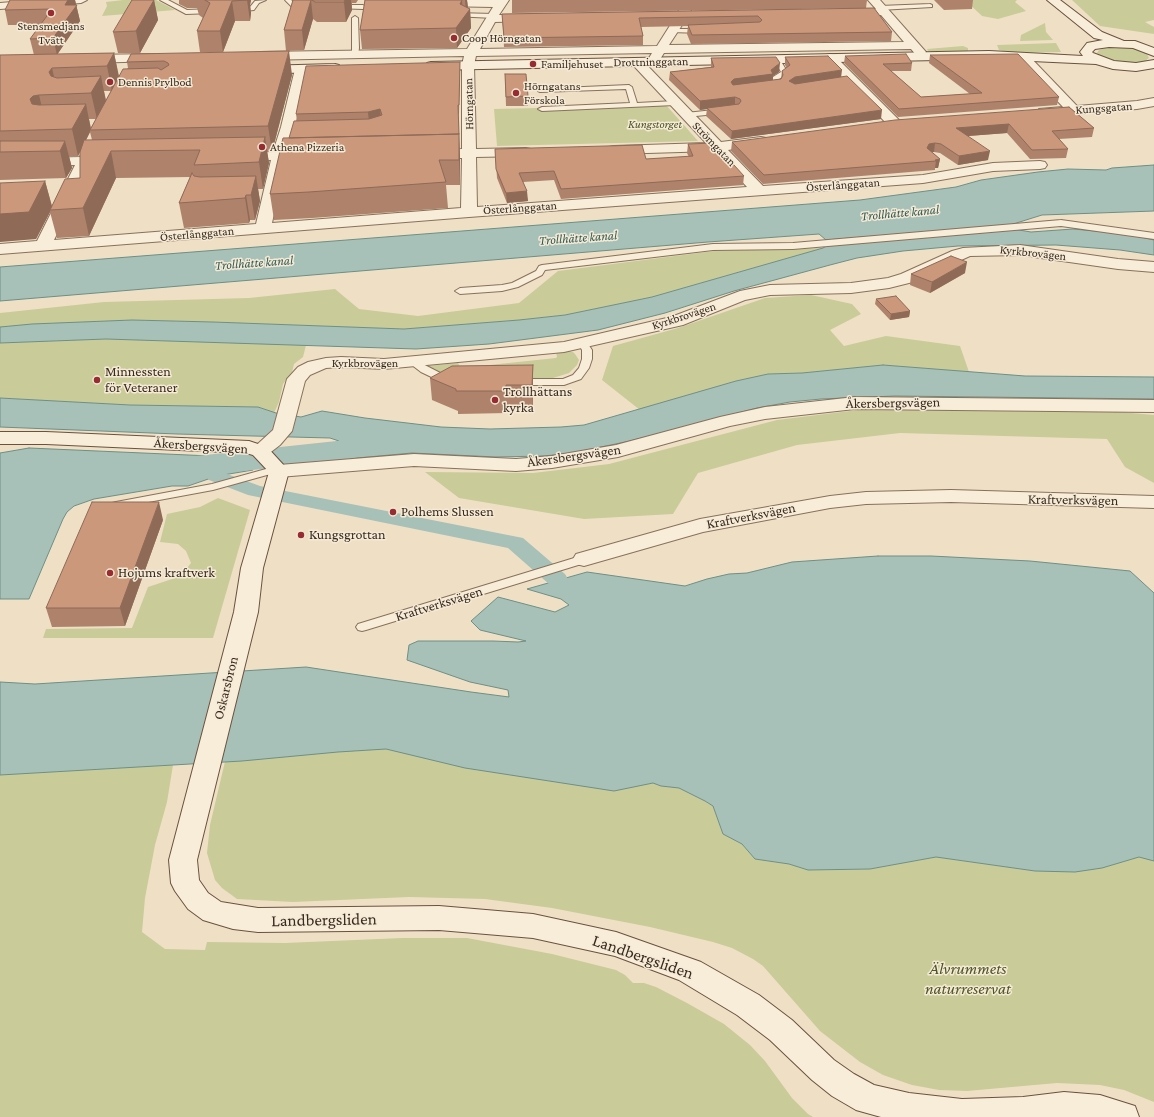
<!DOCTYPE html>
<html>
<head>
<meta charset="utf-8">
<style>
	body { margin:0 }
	canvas { display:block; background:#eedfc5 }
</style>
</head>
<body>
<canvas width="1154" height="1117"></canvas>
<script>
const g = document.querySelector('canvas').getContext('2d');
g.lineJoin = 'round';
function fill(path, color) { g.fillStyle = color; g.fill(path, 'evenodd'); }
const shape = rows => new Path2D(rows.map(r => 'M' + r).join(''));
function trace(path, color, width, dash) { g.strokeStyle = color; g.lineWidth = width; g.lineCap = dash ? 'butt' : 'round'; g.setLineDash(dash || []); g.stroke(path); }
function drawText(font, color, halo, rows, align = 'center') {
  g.font = font + ' "Crimson Pro",serif'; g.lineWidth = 3; g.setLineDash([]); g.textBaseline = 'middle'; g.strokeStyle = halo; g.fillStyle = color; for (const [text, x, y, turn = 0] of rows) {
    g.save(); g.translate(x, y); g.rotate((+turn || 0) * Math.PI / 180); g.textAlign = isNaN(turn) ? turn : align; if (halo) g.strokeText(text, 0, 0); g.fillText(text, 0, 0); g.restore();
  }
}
fill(shape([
	[123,0,156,0,175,10,102,16,107,6,106,2],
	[965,0,1017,0,1015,2,1026,11,998,19,982,16],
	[1072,0,1154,0,1154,20,1145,22,1154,27,1154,34,1100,26],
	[1045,23,1046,32,1053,40,1020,41,1021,35],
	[1056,43,1061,52,1013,53,999,50,997,45],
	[963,46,968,48,968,51,935,53,928,51,927,49],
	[1111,46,1137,49,1147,54,1149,58,1144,62,1138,63,1118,63,1098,55,1097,53,1099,50],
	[666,105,698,141,497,146,494,109],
	[823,248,652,297,565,315,519,320,404,329,213,322,132,320,0,327,0,313,104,302,249,298,335,289,359,309,418,316,519,303,558,271,714,251],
	[811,295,852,304,861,314,830,330,844,346,886,336,960,346,969,372,883,365,802,373,768,374,736,381,640,410,602,380,613,346,678,328,765,298],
	[106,339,242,343,306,345,303,357,294,364,292,372,283,384,279,402,274,413,258,407,130,405,0,398,0,343],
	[567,351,573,352,575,354,579,360,577,365,569,373,553,378,474,379,442,373,427,366,458,363,461,368,556,358,557,357,556,352],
	[858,410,1120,412,1154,415,1154,483,1125,467,1107,439,900,433,797,445,698,473,673,514,584,519,459,498,425,472,533,473,609,464,777,420],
	[218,498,250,510,213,638,43,638,46,629,132,628,148,587,181,576,191,563,186,551,178,544,160,542,167,514,200,507],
	[193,709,173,765,167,802,155,845,145,898,142,932,165,949,205,950,207,942,285,943,402,938,467,938,552,954,616,970,625,975,633,983,644,983,656,987,687,1003,724,1024,750,1045,765,1061,792,1098,808,1114,813,1117,0,1117,0,738],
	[236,715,642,785,653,783,661,786,679,788,705,801,713,806,723,834,742,844,755,859,789,864,808,870,870,869,936,857,1035,871,1102,868,1139,857,1154,861,1154,1102,1124,1090,1100,1085,1057,1083,967,1091,939,1090,912,1085,883,1075,860,1062,820,1031,763,966,753,959,732,948,713,942,650,927,552,908,485,899,409,897,293,902,237,899,222,888,215,880,207,853,210,825]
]), '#c9cc99');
const water = shape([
	[1154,165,1154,211,1042,215,1010,225,826,240,819,234,708,242,0,301,0,267,860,200,956,187,981,180,1038,172,1068,169,1106,170,1112,168,1154,165],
	[1013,229,1031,232,1073,229,1128,234,1154,240,1154,255,1120,250,1056,245,958,246,903,251,857,258,830,265,734,291,665,313,598,330,489,344,416,349,106,339,0,343,0,327,32,324,132,320,213,322,404,329,519,320,565,315,652,297,823,248,830,244,1013,229],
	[883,365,1025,376,1154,377,1154,399,895,396,821,399,790,402,757,408,630,441,572,453,544,456,496,457,412,453,313,462,297,457,293,453,294,447,337,445,339,441,330,438,177,434,0,427,0,398,130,405,258,407,276,413,301,417,322,411,365,418,441,427,490,429,561,427,584,425,736,381,768,374,802,373,883,365],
	[29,448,211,456,213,461,218,464,241,459,249,463,253,470,217,476,188,486,172,486,94,499,74,506,67,512,63,519,29,599,0,599,0,453,29,448],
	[878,556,931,556,1030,561,1130,571,1154,593,1154,861,1139,857,1102,868,1075,872,1035,871,936,857,870,869,808,870,789,864,755,859,742,844,723,834,713,806,705,801,679,788,661,786,653,783,614,791,465,768,386,749,338,752,242,761,0,775,0,682,35,684,306,667,471,692,509,697,508,690,470,682,407,660,409,645,418,641,493,641,518,642,526,641,480,630,471,621,498,597,555,612,569,605,561,599,527,589,587,572,685,586,707,579,729,574,747,573,792,562,878,556]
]);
fill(water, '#a7c1b8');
trace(water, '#6e8f85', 1);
fill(shape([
	[216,470,260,486,523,538,565,574,568,579,565,584,557,586,549,584,508,548,248,495,209,480,206,476,209,472,216,470]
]), '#a7c1b8');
fill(shape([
	[346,440,358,443,363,450,358,457,346,460,196,476,184,473,179,466,184,459,196,456,346,440]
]), '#a7c1b8');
const lane = shape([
	[160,0,168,0,187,10,213,9,216,11,213,13,186,14,160,0],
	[266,0,259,3,254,10,234,12,231,10,234,8,250,7,255,1,266,0],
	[285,0,291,0,295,3,311,7,308,9,291,6,285,0],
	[930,4,932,5,932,7,880,10,877,8,880,6,930,4],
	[336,5,363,5,366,7,363,9,334,8,333,7,336,5],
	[455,13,494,14,497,16,494,18,453,16,452,15,455,13],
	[355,16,358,18,359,48,358,55,355,57,352,55,352,18,355,16],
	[672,29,703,29,706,31,703,33,670,32,670,30,672,29],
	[777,57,779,58,788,73,779,79,781,83,780,86,767,88,767,86,775,84,772,78,773,77,781,72,774,59,777,57],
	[629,85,632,87,637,103,675,101,679,103,675,105,542,111,538,109,542,107,630,103,626,89,540,92,538,91,538,89,629,85],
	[723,109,726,109,726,113,686,117,682,115,686,113,723,109],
	[1061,220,1154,233,1154,239,1061,226,793,249,713,250,545,270,542,275,518,287,502,291,460,294,455,291,460,288,502,285,512,283,536,271,539,266,542,265,713,244,793,243,1061,220],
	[583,340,586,341,592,350,592,359,589,368,581,379,564,385,517,385,512,382,517,379,563,379,573,375,579,368,582,359,582,350,578,343,583,340],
	[413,359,452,379,453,381,448,384,444,383,421,372,408,362,413,359],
	[279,468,285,471,283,473,267,475,213,490,116,508,112,507,110,505,112,503,116,502,212,484,266,469,279,468],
	[584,555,588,556,590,559,588,562,366,630,362,631,358,630,356,627,358,624,584,555]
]);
const street = shape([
	[36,0,87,0,81,3,0,9,0,3,36,0],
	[425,0,509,0,499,15,531,15,535,16,537,18,535,20,531,21,495,22,480,49,657,46,676,16,684,0,696,0,688,16,669,45,904,42,881,15,848,15,844,14,842,12,844,10,848,9,876,9,868,0,880,0,926,52,924,55,920,56,916,55,911,49,664,53,659,61,655,62,651,61,649,58,652,53,476,56,474,65,476,149,526,148,531,149,533,152,531,155,526,156,476,157,477,207,747,187,714,151,614,154,609,153,607,150,609,147,614,146,706,143,633,65,631,62,633,59,637,58,641,59,721,142,761,137,766,138,768,141,766,144,728,150,763,186,923,175,993,163,1040,161,1045,162,1047,165,1045,168,1040,169,993,171,923,183,469,217,0,254,0,244,37,241,75,165,0,167,0,159,80,157,85,147,90,146,95,147,97,150,94,156,110,156,115,157,117,160,115,163,110,164,90,165,54,240,256,224,271,160,238,161,233,160,231,157,233,154,238,153,273,152,281,127,295,69,297,66,301,65,305,66,307,69,295,127,287,151,310,151,315,152,317,155,315,158,310,159,285,160,272,223,461,208,462,158,430,158,425,157,423,154,425,151,430,150,462,149,462,65,464,56,260,60,256,59,254,56,256,53,260,52,467,49,493,7,440,6,427,2,425,0],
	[157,54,161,55,163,58,161,61,86,63,82,62,80,59,82,56,86,55,157,54],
	[830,54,834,55,899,120,901,123,899,126,889,126,826,61,824,58,826,55,830,54],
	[1026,56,1030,57,1077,106,1137,101,1154,98,1154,106,1137,109,1074,114,1044,116,1039,115,1037,112,1039,109,1063,107,1022,63,1020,60,1022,57,1026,56],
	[1020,245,1118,259,1154,262,1154,272,1118,269,1020,255,970,256,913,282,889,288,851,293,770,295,745,300,683,325,564,352,384,369,341,367,326,368,310,375,305,381,292,431,280,445,267,455,260,457,253,455,250,451,273,430,287,379,298,367,308,362,326,358,341,357,384,359,564,342,671,317,740,291,770,285,851,283,888,278,901,274,952,251,963,248,1020,245],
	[855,397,1154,400,1154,412,855,409,765,419,730,426,618,457,552,468,516,471,414,466,279,477,272,475,269,471,272,467,279,465,414,454,516,459,552,456,616,445,720,417,765,407,855,397],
	[951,490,1154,496,1154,508,951,502,866,504,830,508,703,532,584,566,576,564,573,559,576,554,700,519,830,496,866,492,951,490]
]);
const secondary = shape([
	[1047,0,1060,0,1102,32,1124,41,1135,41,1154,48,1154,56,1133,48,1109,47,1095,49,1092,52,1093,53,1114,61,1136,63,1154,60,1154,68,1136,71,1113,69,1096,64,989,59,431,70,427,69,425,66,427,63,431,62,989,51,1083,56,1080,52,1087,43,1103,40,1094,38,1047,0],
	[335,64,339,65,341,68,339,71,261,74,257,73,255,70,257,67,261,66,335,64],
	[0,432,46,432,249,441,267,447,289,471,263,568,258,612,197,860,199,880,208,893,221,902,258,908,439,906,533,914,616,932,701,962,759,995,792,1020,834,1060,854,1074,874,1085,909,1093,962,1099,1023,1097,1064,1092,1100,1095,1135,1106,1139,1117,881,1117,856,1110,832,1096,812,1080,770,1040,737,1015,679,980,615,956,533,938,439,930,258,932,233,929,203,920,188,909,175,891,171,883,169,860,234,612,241,568,269,472,253,455,246,453,46,444,0,444,0,432]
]);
trace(lane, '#88715c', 2);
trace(street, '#88715c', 2);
trace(secondary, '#6a523f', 2);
fill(lane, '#f8edd9');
fill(street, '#f8edd9');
fill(secondary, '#f8edd9');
fill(shape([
	[10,0,75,0,80,21,57,54,114,53,119,76,128,68,127,62,131,54,292,75,272,152,267,152,269,163,263,189,258,189,260,201,255,220,250,220,249,223,184,228,179,203,190,177,116,178,89,236,57,238,50,212,36,239,45,181,52,206,80,178,80,152,78,156,69,156,72,168,66,178,0,180,0,55,34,55,30,39,41,25,8,25,5,10],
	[104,91,111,91,106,100],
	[89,119,96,119,91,128],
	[90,132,92,140,86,140],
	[154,0,158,20,140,53,118,53,113,32],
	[179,0,251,0,250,5,251,13,250,21,235,21,223,52,200,52,197,31,203,18,199,15,197,8,187,8,179,4],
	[293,0,358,0,356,3,352,3,352,10,346,22,317,22,313,19,304,50,286,51,284,30],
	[365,0,467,0,468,8,470,9,471,28,457,48,362,49,360,30],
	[512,0,867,0,866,8,512,13],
	[934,0,973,0,972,9,944,10],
	[874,8,892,32,891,41,691,44,687,34,688,26,641,27,643,36,643,45,504,47,502,14],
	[930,55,1059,97,1057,105,898,117,844,63,845,56,912,63,911,71,891,71,921,97,970,94,929,63],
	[785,57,841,77,881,119,731,139,706,116,707,109,700,110,669,80,670,72,711,67,711,58,779,72,773,76,773,80,781,79,782,71,787,68,785,65],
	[460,62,460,71,459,114,458,114,460,159,460,185,446,185,448,208,312,218,274,220,270,194,289,138,297,121,296,114],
	[505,74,528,96,528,106,506,106],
	[1069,107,1094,128,1092,137,1059,139,1068,149,1066,158,1030,159,1007,133,968,136,988,160,958,165,940,153,934,152,932,152,940,159,938,168,935,168,935,170,763,184,731,151,732,142],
	[688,144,744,176,743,185,561,199,554,180,523,182,528,201,507,203,497,178,495,149,646,159,689,157,687,153],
	[965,273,930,293,910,285,911,274],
	[876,299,910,311,909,317,890,320,875,304],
	[533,365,533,408,507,408,507,413,458,414,458,411,432,400,430,378],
	[163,520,125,626,52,627,46,608]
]), '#af836b');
fill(shape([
	[68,0,75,0,80,21,57,55,53,38,65,5],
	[154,0,158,20,140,53,136,31],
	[247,0,251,0,250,5,251,13,250,21],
	[311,0,313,19,304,50,302,30],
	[345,0,351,0,352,10,346,22,344,2],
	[462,0,463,18,470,9,471,28,457,48,456,28,460,4],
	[465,0,467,0,468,8,466,12],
	[232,1,235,21,223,52,220,31],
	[289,51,292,75,272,152,268,126],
	[114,53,119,78,112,91,107,66],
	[780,63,779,72,773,76,773,82,734,88,731,82,734,79,771,70],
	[52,68,58,94,49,72],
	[842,70,841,78,794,86,789,81,795,77],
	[101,76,106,102,97,119,91,93],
	[39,95,45,120,40,122,30,99,33,96],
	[735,97,735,106,707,108,707,109,700,110,700,101],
	[86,104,91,130,90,130,90,132,78,156,72,129],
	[380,109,381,118,369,122,368,112],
	[882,110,881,119,731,139,732,131],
	[1009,124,1007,133,955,137,956,128],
	[459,134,460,159,460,185,459,160],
	[265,137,269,163,263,189,259,162],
	[65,141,72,168,66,178,60,151],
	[935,143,934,152,928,153,927,148,929,144],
	[111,151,116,178,89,236,83,208],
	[990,151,988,160,958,165,959,156],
	[940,159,938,168,935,168,936,161,935,160],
	[256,176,260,201,255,220,251,195],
	[45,181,52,207,50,210,50,212,36,239,0,242,0,214],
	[527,191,528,201,507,203,506,193],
	[246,195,250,220,249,223,245,198],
	[967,262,965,273,930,293,932,282],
	[910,311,909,317,890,320,891,314],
	[533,365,533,408,532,385],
	[159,502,163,520,125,626,120,608]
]), '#8e6a57');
const building = shape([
	[10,0,68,0,65,5,77,5,53,38,30,39,52,9,5,10,10,0],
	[132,0,154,0,136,31,113,32,132,0],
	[205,0,247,0,232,1,220,31,197,31,210,3,205,0],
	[293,0,311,0,302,30,284,30,293,0],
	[312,0,345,0,344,2,315,2,312,0],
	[365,0,462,0,460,4,470,9,456,28,360,30,365,0],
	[874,8,892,32,692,35,688,25,760,22,762,20,758,16,639,18,643,36,504,38,502,14,874,8],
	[289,51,268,126,90,130,123,69,158,68,161,70,169,65,168,63,164,61,127,62,131,54,289,51],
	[114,53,107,66,52,68,49,72,51,76,57,78,101,76,91,93,39,95,33,96,30,99,32,104,39,105,86,104,72,129,0,131,0,55,114,53],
	[906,54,912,63,883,64,921,97,982,93,930,55,1018,54,1059,97,899,109,845,56,906,54],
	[828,56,842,70,795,77,789,81,795,84,847,76,882,110,732,131,707,108,739,104,741,101,740,99,735,97,700,101,670,72,714,67,711,58,776,57,780,63,771,70,773,74,734,79,731,82,733,85,781,79,783,75,782,71,790,65,785,57,828,56],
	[460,62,459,105,458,105,459,134,289,138,294,121,369,119,382,115,380,109,368,112,296,114,306,66,460,62],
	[505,74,526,74,528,96,506,97,505,74],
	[1069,107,1094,128,1052,131,1068,149,1032,150,1009,124,956,128,990,151,959,156,941,144,935,143,929,144,927,148,940,159,935,160,936,161,764,175,732,142,895,120,1069,107],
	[459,134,459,160,439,160,446,182,309,192,270,194,283,138,459,134],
	[265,137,259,162,194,165,200,150,111,151,83,208,50,210,65,179,80,178,80,152,84,140,265,137],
	[0,141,65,141,60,151,0,152,0,141],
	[714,143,744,176,561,189,554,171,519,173,527,191,506,193,496,169,495,149,642,145,646,159,693,156,688,144,714,143],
	[192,173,194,176,200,177,256,176,251,195,246,195,245,198,179,203,192,173],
	[45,181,29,212,0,214,0,183,45,181],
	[951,256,967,262,932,282,911,274,951,256],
	[896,296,910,311,891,314,876,299,896,296],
	[533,365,532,385,506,385,506,391,456,391,456,389,430,378,452,366,533,365],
	[92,502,159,502,120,608,46,608,92,502]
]);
fill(building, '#cb987c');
trace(building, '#8e6a57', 1);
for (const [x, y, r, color] of [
	[51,13,4,"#972d33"],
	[454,38,4,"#972d33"],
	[533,64,4,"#972d33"],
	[110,82,4,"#972d33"],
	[516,93,4,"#972d33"],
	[262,147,4,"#972d33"],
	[97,380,4,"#972d33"],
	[495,400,4,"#972d33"],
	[393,512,4,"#972d33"],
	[301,535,4,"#972d33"],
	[110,573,4,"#972d33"]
]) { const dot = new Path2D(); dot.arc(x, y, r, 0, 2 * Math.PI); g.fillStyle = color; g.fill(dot); trace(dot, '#f5ead5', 1.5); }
drawText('12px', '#392a1f', '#f5ead5', [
	["Stensmedjans",51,26,"center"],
	["Tvätt",51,40,"center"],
	["Coop Hörngatan",462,38],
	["Familjehuset",541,64],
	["Dennis Prylbod",118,82],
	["Hörngatans",524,86],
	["Förskola",524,100],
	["Athena Pizzeria",270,147]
], 'left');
drawText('12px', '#392a1f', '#f5ead5', [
	["Drottninggatan",651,62,-1],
	["Hörngatan",469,104,-91],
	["Kungsgatan",1104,108,-4],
	["Strömgatan",714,144,46],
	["Österlånggatan",843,185,-4],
	["Österlånggatan",520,208,-4],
	["Österlånggatan",197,234,-5],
	["Kyrkbrovägen",1033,253,6],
	["Kyrkbrovägen",684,316,-18],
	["Kyrkbrovägen",365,363]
]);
drawText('italic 12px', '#4c5526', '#f5ead5', [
	["Kungstorget",655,124]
]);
drawText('italic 13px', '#2f5853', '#f5ead5', [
	["Trollhätte kanal",900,213,-5],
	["Trollhätte kanal",578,238,-4],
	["Trollhätte kanal",254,263,-4]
]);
drawText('14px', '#392a1f', '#f5ead5', [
	["Minnessten",105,372],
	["för Veteraner",105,388],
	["Trollhättans",503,392],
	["kyrka",503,408],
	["Polhems Slussen",401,512],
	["Kungsgrottan",309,535],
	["Hojums kraftverk",118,573]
], 'left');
drawText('14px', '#392a1f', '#f5ead5', [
	["Åkersbergsvägen",893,403,-1],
	["Åkersbergsvägen",201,446,4],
	["Åkersbergsvägen",574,456,-8],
	["Kraftverksvägen",1073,500,1],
	["Kraftverksvägen",751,516,-11],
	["Kraftverksvägen",439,604,-17],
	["Oskarsbron",226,688,-76]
]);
drawText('17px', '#392a1f', '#f5ead5', [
	["Landbergsliden",324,920,-1],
	["Landbergsliden",643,957,19]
]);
drawText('italic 17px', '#4c5526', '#f5ead5', [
	["Älvrummets",968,969],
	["naturreservat",968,989]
]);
</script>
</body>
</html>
